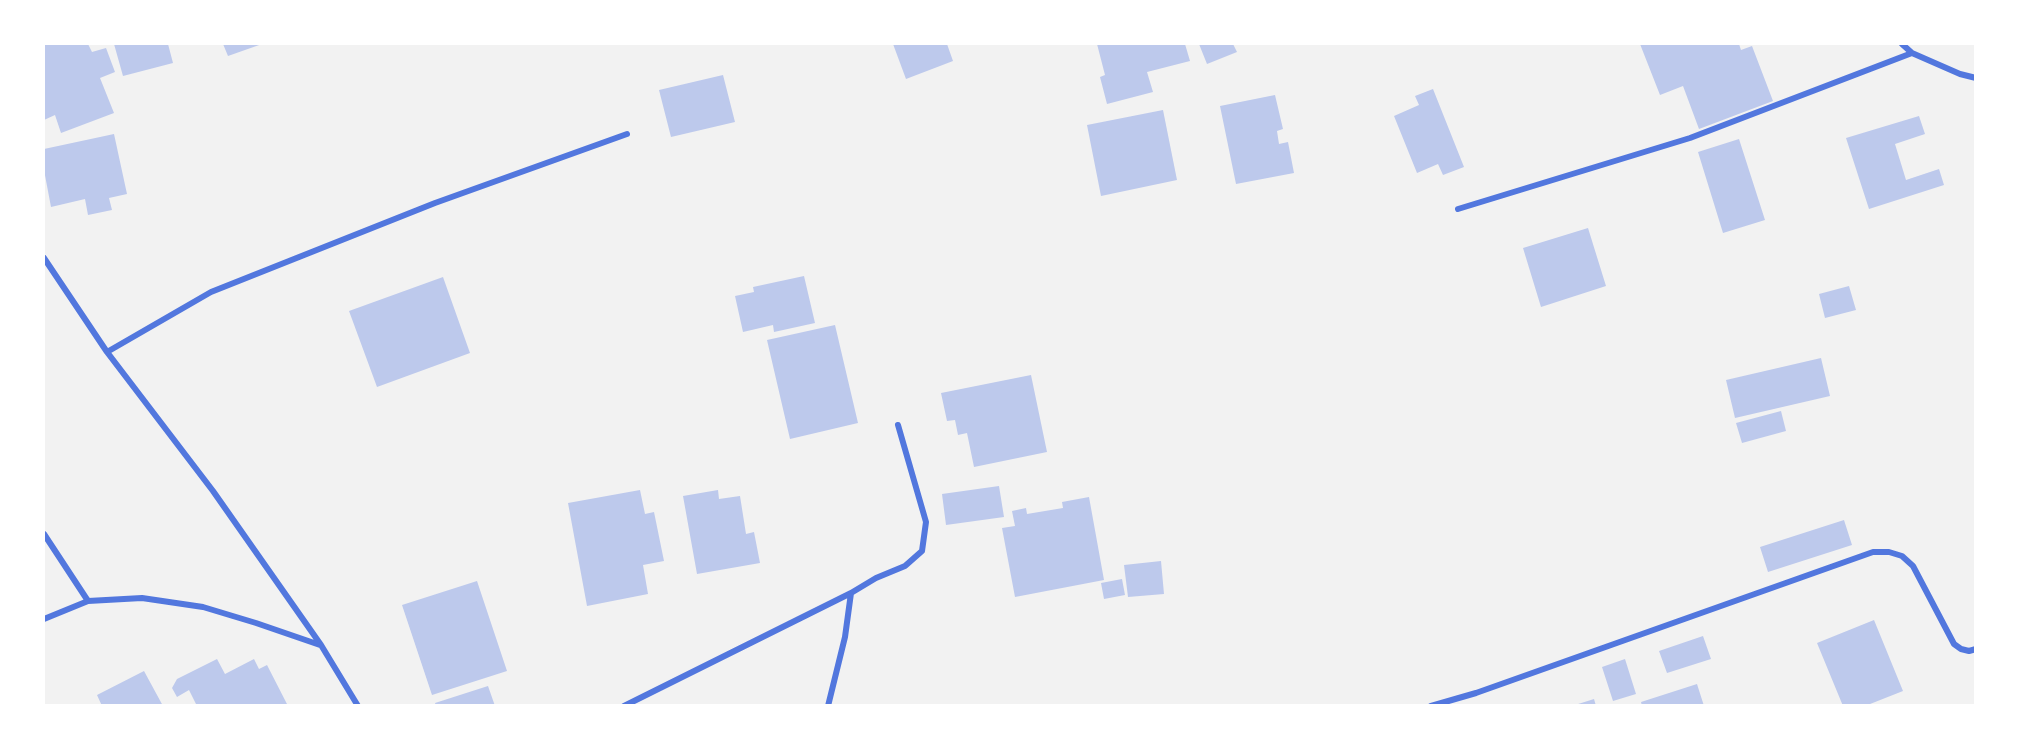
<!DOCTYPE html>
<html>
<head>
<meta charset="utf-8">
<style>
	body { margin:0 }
	#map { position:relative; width:2019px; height:749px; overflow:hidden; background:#f2f2f2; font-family:Figtree,sans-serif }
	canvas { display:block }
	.frame { position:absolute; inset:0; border:45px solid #fff; pointer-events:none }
</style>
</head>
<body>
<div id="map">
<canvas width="2019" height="749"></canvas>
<div class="frame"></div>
</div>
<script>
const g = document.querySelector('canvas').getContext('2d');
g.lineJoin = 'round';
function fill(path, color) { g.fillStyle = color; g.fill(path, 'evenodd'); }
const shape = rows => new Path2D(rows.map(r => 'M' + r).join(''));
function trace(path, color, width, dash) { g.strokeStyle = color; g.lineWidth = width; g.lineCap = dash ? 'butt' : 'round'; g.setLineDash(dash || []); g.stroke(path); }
fill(shape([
	[44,44,88,44,92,52,106,48,115,72,100,78,114,113,61,133,55,115,44,120],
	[114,44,168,44,173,63,123,76],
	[223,44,262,44,228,56],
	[893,44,947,44,953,61,906,79],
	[1097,44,1185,44,1190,61,1147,72,1153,92,1107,104,1100,77,1105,75],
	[1199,44,1233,44,1237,52,1207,64],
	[1640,44,1739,44,1741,50,1752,46,1773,101,1699,129,1683,86,1660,95],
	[723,75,735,122,671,137,659,90],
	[1433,89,1464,167,1443,175,1438,164,1417,173,1394,116,1419,105,1415,96],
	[1275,95,1283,129,1277,131,1279,144,1288,142,1294,173,1236,184,1220,106],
	[1163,110,1177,180,1101,196,1087,125],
	[1919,116,1925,134,1895,144,1906,180,1939,169,1944,185,1869,209,1846,138],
	[114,134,127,194,109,198,112,210,88,215,85,199,51,207,44,170,44,149],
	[1739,139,1765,220,1723,233,1698,152],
	[1588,228,1606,286,1541,307,1523,248],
	[804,276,815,323,774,332,773,325,743,332,735,296,754,292,753,287],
	[443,277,470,353,377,387,349,311],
	[1849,286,1856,310,1825,318,1819,294],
	[835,325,858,423,790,439,767,340],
	[1821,358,1830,396,1735,418,1726,380],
	[1031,375,1047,452,974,467,967,433,958,435,955,420,947,421,941,393],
	[1781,411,1786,431,1742,443,1736,423],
	[999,486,1004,517,946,525,942,494],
	[640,490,645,514,654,512,664,561,643,565,648,594,587,606,568,503],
	[718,490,719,499,740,496,746,534,754,532,760,563,697,574,683,496],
	[1089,497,1104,580,1015,597,1002,528,1015,526,1012,511,1026,508,1027,514,1063,508,1062,502],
	[1844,520,1852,545,1768,572,1760,547],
	[1161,561,1164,594,1128,597,1124,565],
	[1122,579,1125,595,1104,599,1101,583],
	[477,581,507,671,432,695,402,605],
	[1874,620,1903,691,1865,706,1843,706,1817,643],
	[1703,636,1711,659,1667,673,1659,651],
	[217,659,225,674,254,659,259,669,267,665,288,706,197,706,189,690,177,697,172,688,177,679],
	[1625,659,1636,694,1613,701,1602,667],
	[144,671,163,706,102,706,97,695],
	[1697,684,1704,706,1642,706,1641,702],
	[488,686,495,706,436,706,435,703],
	[1594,699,1596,706,1575,706,1575,705]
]), '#bdc9ec');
trace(shape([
	[1902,44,1912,53,1960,74,1976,78],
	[1458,209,1690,138,1912,53],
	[44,258,107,352,213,491,321,645,358,706],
	[107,352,211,292,435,203,627,134],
	[44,534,88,601],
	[44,619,88,601,142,598,203,607,256,623,320,645],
	[624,706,851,593],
	[828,706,845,637,851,593,876,578,905,566,922,551,926,522,898,425],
	[1431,706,1476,693,1873,552,1889,552,1902,556,1913,566,1954,644,1961,649,1969,651,1976,649]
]), '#5277de', 6);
</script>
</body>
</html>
